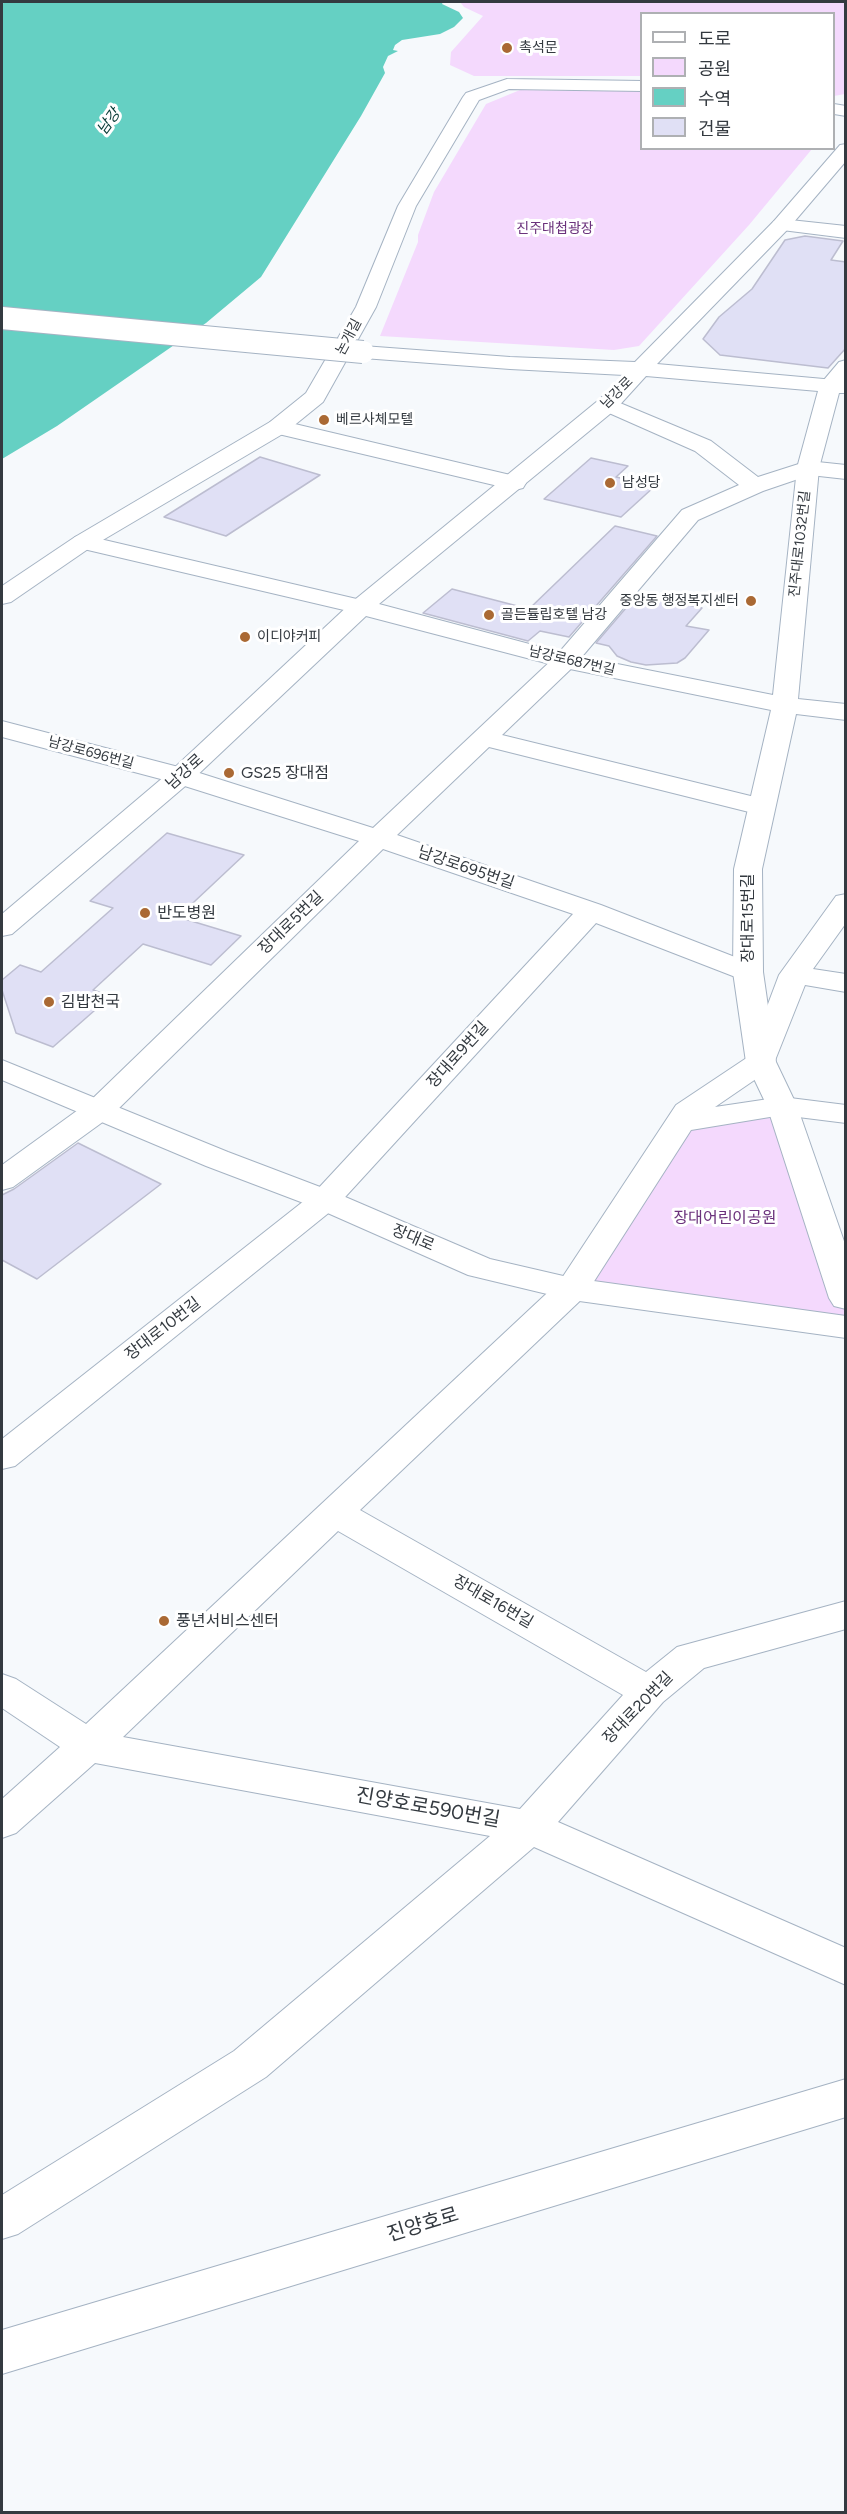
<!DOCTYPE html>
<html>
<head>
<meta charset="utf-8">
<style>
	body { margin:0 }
	#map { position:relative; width:847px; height:2514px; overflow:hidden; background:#f6f9fc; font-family:Figtree,"Noto Sans KR",sans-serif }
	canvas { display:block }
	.frame { position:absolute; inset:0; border:3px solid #343a40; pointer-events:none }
	.legend { position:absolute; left:640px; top:12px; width:195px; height:138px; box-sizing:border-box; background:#fff; border:2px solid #aeb0b3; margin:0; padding:8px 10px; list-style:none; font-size:18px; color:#343a40 }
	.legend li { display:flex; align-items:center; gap:12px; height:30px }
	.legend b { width:30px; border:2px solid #aeb0b3 }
</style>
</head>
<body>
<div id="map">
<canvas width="847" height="2514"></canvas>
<div class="frame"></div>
<ul class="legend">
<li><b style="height:8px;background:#fff"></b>도로</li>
<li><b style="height:16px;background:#f4d9fd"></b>공원</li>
<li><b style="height:16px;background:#65d0c3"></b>수역</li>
<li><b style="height:16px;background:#e0e0f5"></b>건물</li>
</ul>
</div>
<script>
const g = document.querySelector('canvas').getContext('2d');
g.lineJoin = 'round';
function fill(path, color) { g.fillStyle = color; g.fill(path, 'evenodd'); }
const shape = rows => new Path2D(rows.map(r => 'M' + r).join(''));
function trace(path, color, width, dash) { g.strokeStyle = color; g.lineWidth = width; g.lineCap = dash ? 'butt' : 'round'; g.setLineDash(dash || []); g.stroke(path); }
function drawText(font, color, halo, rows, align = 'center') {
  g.font = font + ' Figtree,"Noto Sans KR",sans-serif'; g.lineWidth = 6; g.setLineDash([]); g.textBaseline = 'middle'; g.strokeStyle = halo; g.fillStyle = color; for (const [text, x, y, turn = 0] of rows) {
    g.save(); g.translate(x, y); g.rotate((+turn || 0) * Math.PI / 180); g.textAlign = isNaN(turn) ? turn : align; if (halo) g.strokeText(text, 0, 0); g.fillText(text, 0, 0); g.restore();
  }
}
fill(shape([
	[460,2,845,2,845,94,834,96,834,14,642,14,641,76,474,76,450,65,451,52,483,16,464,7],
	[520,90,641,91,642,148,812,149,749,225,639,346,614,350,380,336,418,242,418,235,434,192,486,104],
	[782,1106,845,1291,845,1327,572,1289,679,1122]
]), '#f4d9fd');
fill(shape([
	[5,2,443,2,442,4,459,12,463,18,454,27,440,34,402,40,395,45,393,50,398,51,388,56,383,67,385,73,361,116,261,277,206,323,57,426,2,459,2,4]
]), '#65d0c3');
const building = shape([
	[805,236,843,241,831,260,846,262,846,348,828,368,720,355,703,339,719,317,752,289,785,240,805,236],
	[260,457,320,475,226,536,164,517,260,457],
	[591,458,628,466,616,477,655,486,621,517,544,499,591,458],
	[615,526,657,536,569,637,540,631,528,641,423,613,452,589,529,609,615,526],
	[638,594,702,608,686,626,709,630,685,658,677,663,646,665,631,662,617,656,609,646,596,643,638,594],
	[167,833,244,855,178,917,241,936,211,965,143,944,93,990,111,996,53,1047,16,1033,2,990,2,980,20,965,41,972,113,908,90,901,167,833],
	[78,1143,161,1184,37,1279,2,1260,2,1195,14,1189,78,1143]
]);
fill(building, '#e0e0f5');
trace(building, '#bcbdd0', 1.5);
const minor = shape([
	[781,219,846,226,846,238,774,229,771,225,774,221,781,219],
	[846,360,846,380,837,389,830,391,823,389,819,385,823,381,839,362,846,360],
	[608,398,711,441,758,477,808,461,846,465,846,479,810,475,763,491,698,520,574,666,502,735,771,801,774,807,771,813,761,815,489,747,397,835,601,905,758,966,763,972,758,978,748,981,738,978,596,923,336,1207,15,1466,2,1469,2,1439,314,1193,573,914,383,849,111,1116,13,1187,2,1190,2,1165,89,1102,359,841,172,782,2,737,2,721,190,770,373,828,556,656,682,510,739,485,695,451,600,409,597,404,600,399,608,398],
	[278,420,523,478,526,483,523,488,515,490,270,432,267,427,270,422,278,420],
	[83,535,361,600,370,602,373,607,370,612,361,614,75,547,71,542,75,537,83,535],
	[846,894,846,923,813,969,846,974,846,992,805,985,772,1068,715,1107,782,1097,846,1105,846,1123,782,1115,691,1130,584,1297,360,1510,646,1672,677,1647,846,1601,846,1629,704,1668,663,1702,558,1822,846,1948,846,1985,534,1847,266,2077,18,2234,2,2239,2,2195,234,2051,490,1836,95,1763,16,1833,2,1838,2,1799,60,1747,2,1708,2,1674,16,1679,86,1724,560,1281,676,1105,748,1057,779,975,836,896,846,894],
	[338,1531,623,1695,520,1809,123,1737,338,1531]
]);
const tertiary = shape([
	[507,79,642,81,642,91,509,89,479,100,416,206,376,307,323,402,286,432,91,547,11,602,2,604,2,586,75,537,270,422,306,393,356,307,398,206,463,97,466,93,507,79],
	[834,104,846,106,846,116,834,114,834,104],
	[846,144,846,161,788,229,657,364,846,381,846,393,839,393,819,468,798,699,846,704,846,720,796,714,762,869,763,972,776,1062,797,1106,846,1247,846,1309,834,1306,829,1298,767,1106,746,1062,733,972,734,869,771,710,565,668,366,616,190,782,12,934,2,936,2,914,172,770,352,602,600,399,624,375,510,369,363,358,356,356,353,352,356,348,363,346,510,357,635,362,774,221,840,145,846,144],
	[646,376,818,391,797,468,773,695,567,654,379,604,616,409,646,376],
	[2,1060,228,1152,336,1193,490,1259,572,1278,846,1316,846,1338,572,1300,468,1275,314,1207,206,1166,2,1080,2,1060],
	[846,2079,846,2117,2,2374,2,2330,846,2079]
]);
trace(minor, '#a5b3c3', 2);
trace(tertiary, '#a5b3c3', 2);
fill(minor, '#fff');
fill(tertiary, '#fff');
const tertiaryBridge = shape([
	[2,318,363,352]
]);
trace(tertiaryBridge, '#a5b3c3', 24, []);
trace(tertiaryBridge, '#fff', 22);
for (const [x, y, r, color] of [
	[507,48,6,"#aa6934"],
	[324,420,6,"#aa6934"],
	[610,483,6,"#aa6934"],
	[751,601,6,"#aa6934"],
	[489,615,6,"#aa6934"],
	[245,637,6,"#aa6934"],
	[229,773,6,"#aa6934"],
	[145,913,6,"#aa6934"],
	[49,1002,6,"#aa6934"],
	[164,1621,6,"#aa6934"]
]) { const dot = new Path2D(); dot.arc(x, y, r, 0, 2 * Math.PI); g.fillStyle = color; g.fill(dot); trace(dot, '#fff', 2); }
drawText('14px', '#343a40', '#fff', [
	["촉석문",519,48],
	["베르사체모텔",336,420],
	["남성당",622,483],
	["중앙동 행정복지센터",739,601,"right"],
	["골든튤립호텔 남강",501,615],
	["이디야커피",257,637]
], 'left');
drawText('14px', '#6b327c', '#fff', [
	["진주대첩광장",555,229]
]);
drawText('14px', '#343a40', '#fff', [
	["논개길",349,337,-62],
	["남강로",617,393,-45],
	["진주대로1032번길",800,544,-84],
	["남강로687번길",572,661,13],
	["남강로696번길",91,753,15]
]);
drawText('italic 15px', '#063a35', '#fff', [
	["남강",109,122,-54]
]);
drawText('16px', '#343a40', '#fff', [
	["남강로",185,772,-42],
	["남강로695번길",466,868,19],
	["장대로15번길",748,918,-90],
	["장대로5번길",291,923,-44],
	["장대로9번길",458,1055,-48],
	["장대로",413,1238,23],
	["장대로10번길",163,1329,-38],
	["장대로16번길",493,1602,30],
	["장대로20번길",638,1708,-46]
]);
drawText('16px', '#343a40', '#fff', [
	["GS25 장대점",241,773],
	["반도병원",157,913],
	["김밥천국",61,1002],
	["풍년서비스센터",176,1621]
], 'left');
drawText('16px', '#6b327c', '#fff', [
	["장대어린이공원",725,1218]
]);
drawText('20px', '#343a40', '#fff', [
	["진양호로590번길",428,1808,10],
	["진양호로",423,2225,-17]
]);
</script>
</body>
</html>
